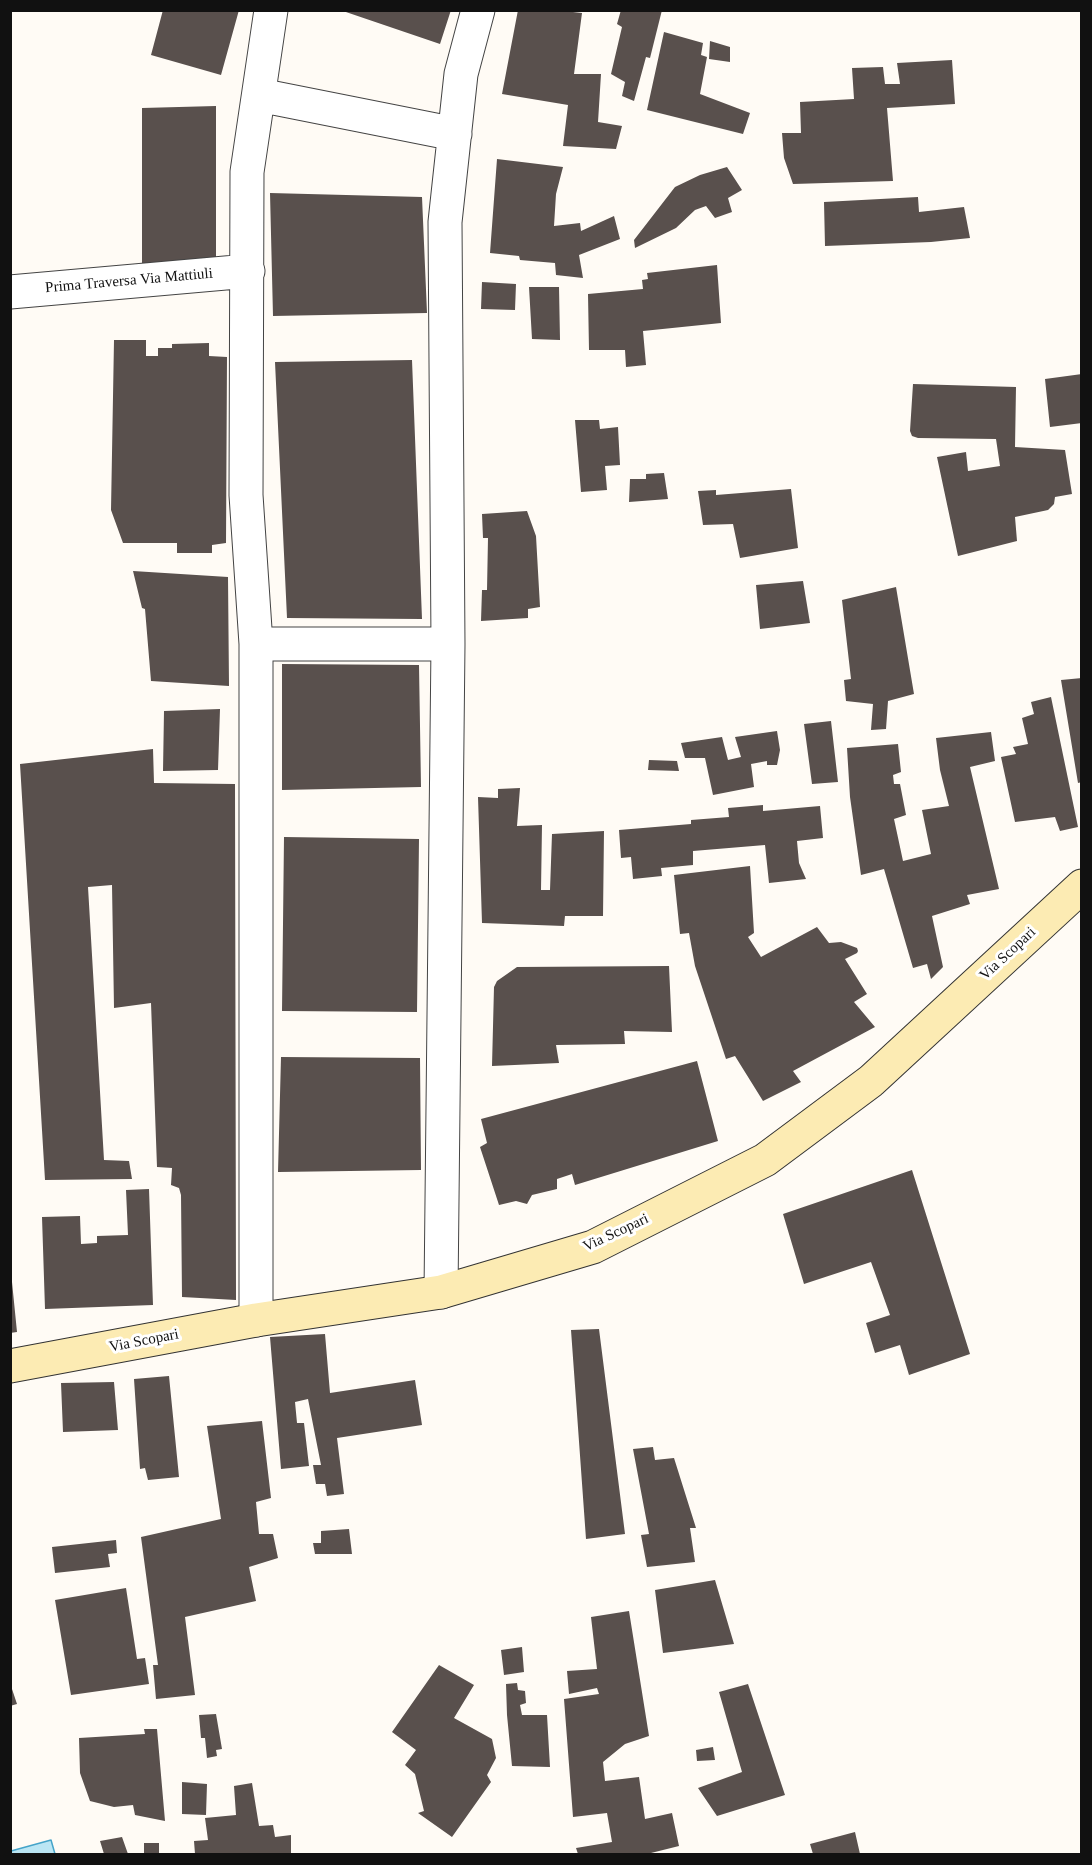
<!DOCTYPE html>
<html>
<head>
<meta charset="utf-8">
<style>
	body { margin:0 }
	#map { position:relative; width:1092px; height:1865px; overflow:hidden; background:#fffbf5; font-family:Georgia,serif }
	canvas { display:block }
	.frame { position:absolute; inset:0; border:12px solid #111; pointer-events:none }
</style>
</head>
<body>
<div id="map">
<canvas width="1092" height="1865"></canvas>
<div class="frame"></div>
</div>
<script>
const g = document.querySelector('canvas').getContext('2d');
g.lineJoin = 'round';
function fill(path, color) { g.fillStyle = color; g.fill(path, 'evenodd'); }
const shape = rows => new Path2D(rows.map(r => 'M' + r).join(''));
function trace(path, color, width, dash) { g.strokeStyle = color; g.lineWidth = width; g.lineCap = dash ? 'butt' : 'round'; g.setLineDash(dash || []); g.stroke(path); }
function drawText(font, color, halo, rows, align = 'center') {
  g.font = font + ' Georgia,serif'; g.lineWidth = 6; g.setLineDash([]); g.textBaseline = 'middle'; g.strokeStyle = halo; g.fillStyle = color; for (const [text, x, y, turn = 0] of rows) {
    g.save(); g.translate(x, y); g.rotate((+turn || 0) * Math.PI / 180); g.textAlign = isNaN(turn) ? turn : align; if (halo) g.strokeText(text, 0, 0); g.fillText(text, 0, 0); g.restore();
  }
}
const water = shape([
	[51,1840,55,1854,11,1854,11,1851,51,1840]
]);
fill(water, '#bbe6f4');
trace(water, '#45a4c9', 1.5);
fill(shape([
	[163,10,239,10,221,75,151,55],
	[340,10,451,10,440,44],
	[518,10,555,10,582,13,574,74,601,74,598,122,622,126,616,149,563,146,568,105,502,94],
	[621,10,662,10,650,58,646,57,634,101,622,96,625,82,611,74,622,27,617,24],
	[664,32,703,43,701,55,707,57,700,94,750,113,743,134,647,110],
	[710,41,730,47,730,62,709,59],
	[952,60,955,104,887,108,893,181,793,184,784,158,782,133,801,133,800,102,854,99,852,68,883,67,885,84,900,84,897,63],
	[216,106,216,268,142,268,142,108],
	[497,159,563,167,556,194,554,226,580,223,581,231,614,216,620,239,579,255,583,278,556,275,555,263,520,260,519,256,490,253],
	[727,167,742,190,728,198,732,212,715,218,706,206,695,210,676,228,635,248,634,240,675,187,700,175],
	[270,193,422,197,427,313,273,316],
	[918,197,919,212,964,207,970,238,931,242,825,246,824,202],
	[717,265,721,323,643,331,646,365,626,367,625,350,589,350,588,294,643,289,642,280,648,279,647,273],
	[482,282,516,284,515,310,481,309],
	[529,287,559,287,560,340,532,339],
	[114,340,146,340,146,356,158,356,158,348,172,348,172,344,209,343,209,356,227,357,226,543,212,545,212,553,177,553,177,543,123,543,111,510],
	[412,360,422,619,287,618,275,362],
	[1082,374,1082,423,1050,427,1045,379],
	[913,384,1016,387,1015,447,1065,450,1072,494,1055,497,1054,504,1048,510,1015,517,1017,541,958,556,937,457,966,452,968,471,1000,466,996,439,918,438,912,436,910,431],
	[575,420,599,420,600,429,618,427,620,465,605,466,607,490,581,492],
	[664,473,668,499,629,502,630,479,646,479,646,474],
	[791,489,798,548,740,558,733,524,703,525,698,491,716,490,716,495],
	[527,511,536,536,540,607,528,609,528,618,481,621,482,590,487,590,488,538,483,538,482,514],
	[133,571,228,577,229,686,151,681,145,609,142,608],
	[803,581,810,623,760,629,756,585],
	[896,587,914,694,888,701,886,729,871,730,873,704,846,701,844,680,851,679,842,600],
	[282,664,419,665,421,787,282,790],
	[1082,678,1082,782,1078,783,1061,680],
	[1051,697,1078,827,1060,831,1055,817,1015,822,1001,757,1016,754,1013,747,1028,744,1022,718,1034,714,1031,702],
	[220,709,218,770,163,771,164,711],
	[831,721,838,782,812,784,804,724],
	[777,731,780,750,777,765,767,765,767,761,751,764,754,787,713,795,705,758,685,758,681,743,722,737,728,760,741,757,735,737],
	[991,732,995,761,970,767,999,889,967,895,970,904,932,916,943,967,931,979,927,964,913,968,884,869,861,875,850,797,847,748,898,744,901,772,893,775,894,784,900,784,906,815,894,819,903,861,931,854,922,810,949,806,940,770,936,738],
	[153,749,154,783,235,784,236,1300,182,1297,181,1195,179,1188,171,1185,172,1168,157,1167,151,1003,114,1008,112,885,88,887,104,1160,129,1161,132,1179,45,1180,20,764],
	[649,760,677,761,679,771,648,770],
	[520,788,517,826,542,825,541,890,550,890,552,834,604,831,603,916,565,916,564,926,482,923,478,797,498,798,498,789],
	[763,805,763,811,820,806,823,838,797,841,799,863,806,879,769,883,765,845,693,851,693,865,661,868,662,876,633,879,631,857,621,858,619,830,691,824,691,820,729,817,728,808],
	[284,837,419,839,417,1012,282,1011],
	[750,866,754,933,748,937,761,957,817,927,829,943,841,942,857,948,858,951,857,953,845,959,867,994,854,1002,875,1027,793,1071,801,1082,763,1101,735,1056,726,1059,695,966,689,933,680,934,674,875],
	[669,966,672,1032,624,1031,625,1044,556,1045,559,1063,492,1066,494,987,497,981,517,967],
	[281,1057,420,1058,421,1170,278,1172],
	[697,1061,718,1141,575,1185,572,1174,557,1179,557,1189,532,1195,527,1204,516,1201,499,1205,480,1147,487,1143,481,1119],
	[912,1170,970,1354,909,1375,900,1345,875,1353,866,1323,890,1315,871,1262,804,1284,783,1214],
	[149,1189,153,1305,45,1309,42,1217,80,1216,81,1244,97,1243,97,1236,128,1235,126,1190],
	[10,1282,12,1282,17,1332,10,1333],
	[599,1329,625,1534,586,1539,571,1330],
	[325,1334,330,1393,415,1380,422,1425,337,1438,344,1494,327,1496,325,1484,316,1484,313,1465,321,1465,308,1399,295,1402,297,1423,304,1423,309,1466,281,1469,270,1337],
	[169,1376,179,1477,148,1480,145,1468,140,1469,134,1379],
	[114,1382,118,1430,63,1432,61,1383],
	[262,1421,271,1498,256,1502,259,1534,273,1534,278,1558,249,1567,256,1601,185,1617,195,1695,156,1699,153,1665,158,1665,141,1537,221,1519,207,1426],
	[653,1447,655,1460,674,1458,696,1528,690,1528,695,1562,647,1567,641,1535,649,1534,633,1449],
	[349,1529,352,1554,315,1554,313,1543,321,1543,321,1531],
	[116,1540,117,1553,108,1554,110,1567,55,1573,52,1547],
	[715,1580,734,1644,663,1653,655,1590],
	[126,1588,137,1659,145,1658,149,1684,71,1695,55,1600],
	[629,1611,649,1736,625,1744,603,1762,605,1781,639,1777,645,1819,672,1813,679,1846,647,1854,578,1854,576,1848,612,1842,607,1813,573,1817,564,1699,599,1694,597,1688,569,1694,567,1671,597,1669,591,1617],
	[522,1647,524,1672,504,1675,501,1650],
	[439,1665,474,1685,454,1718,492,1739,496,1758,487,1775,491,1782,452,1837,418,1813,424,1811,415,1774,405,1765,416,1750,392,1732],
	[10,1683,17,1704,10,1706],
	[517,1683,518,1690,525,1691,526,1703,520,1705,522,1715,547,1715,550,1767,512,1766,507,1715,506,1684],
	[748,1684,785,1795,717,1816,698,1788,742,1772,719,1692],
	[216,1714,222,1749,216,1750,217,1756,207,1758,205,1738,201,1738,199,1715],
	[144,1729,157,1729,165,1821,135,1815,133,1805,114,1807,90,1801,80,1773,79,1738,145,1734],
	[713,1747,715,1760,697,1761,696,1750],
	[182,1782,207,1784,206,1815,182,1814],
	[252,1783,259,1826,273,1825,275,1837,291,1835,291,1854,195,1854,194,1841,208,1840,205,1818,236,1815,234,1786],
	[855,1832,860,1854,813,1854,810,1844],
	[122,1837,128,1854,104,1854,100,1841],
	[144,1843,159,1843,159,1854,144,1854]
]), '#59504d');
const street = shape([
	[259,95,455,134],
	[10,292,248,271],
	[256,644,448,644],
	[441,1292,448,644,445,222,461,74,478,10],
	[256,1320,256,644,246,495,247,172,271,10]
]);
const secondary = shape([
	[10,1366,256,1320,441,1292,593,1247,765,1160,871,1081,1082,886]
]);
trace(street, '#444', 35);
trace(secondary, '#333', 35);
trace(street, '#fff', 33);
trace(secondary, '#fcebb3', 33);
drawText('15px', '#111', '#fff', [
	["Prima Traversa Via Mattiuli",129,281,-5],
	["Via Scopari",1008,954,-43],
	["Via Scopari",616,1233,-25],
	["Via Scopari",144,1341,-11]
]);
</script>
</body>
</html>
